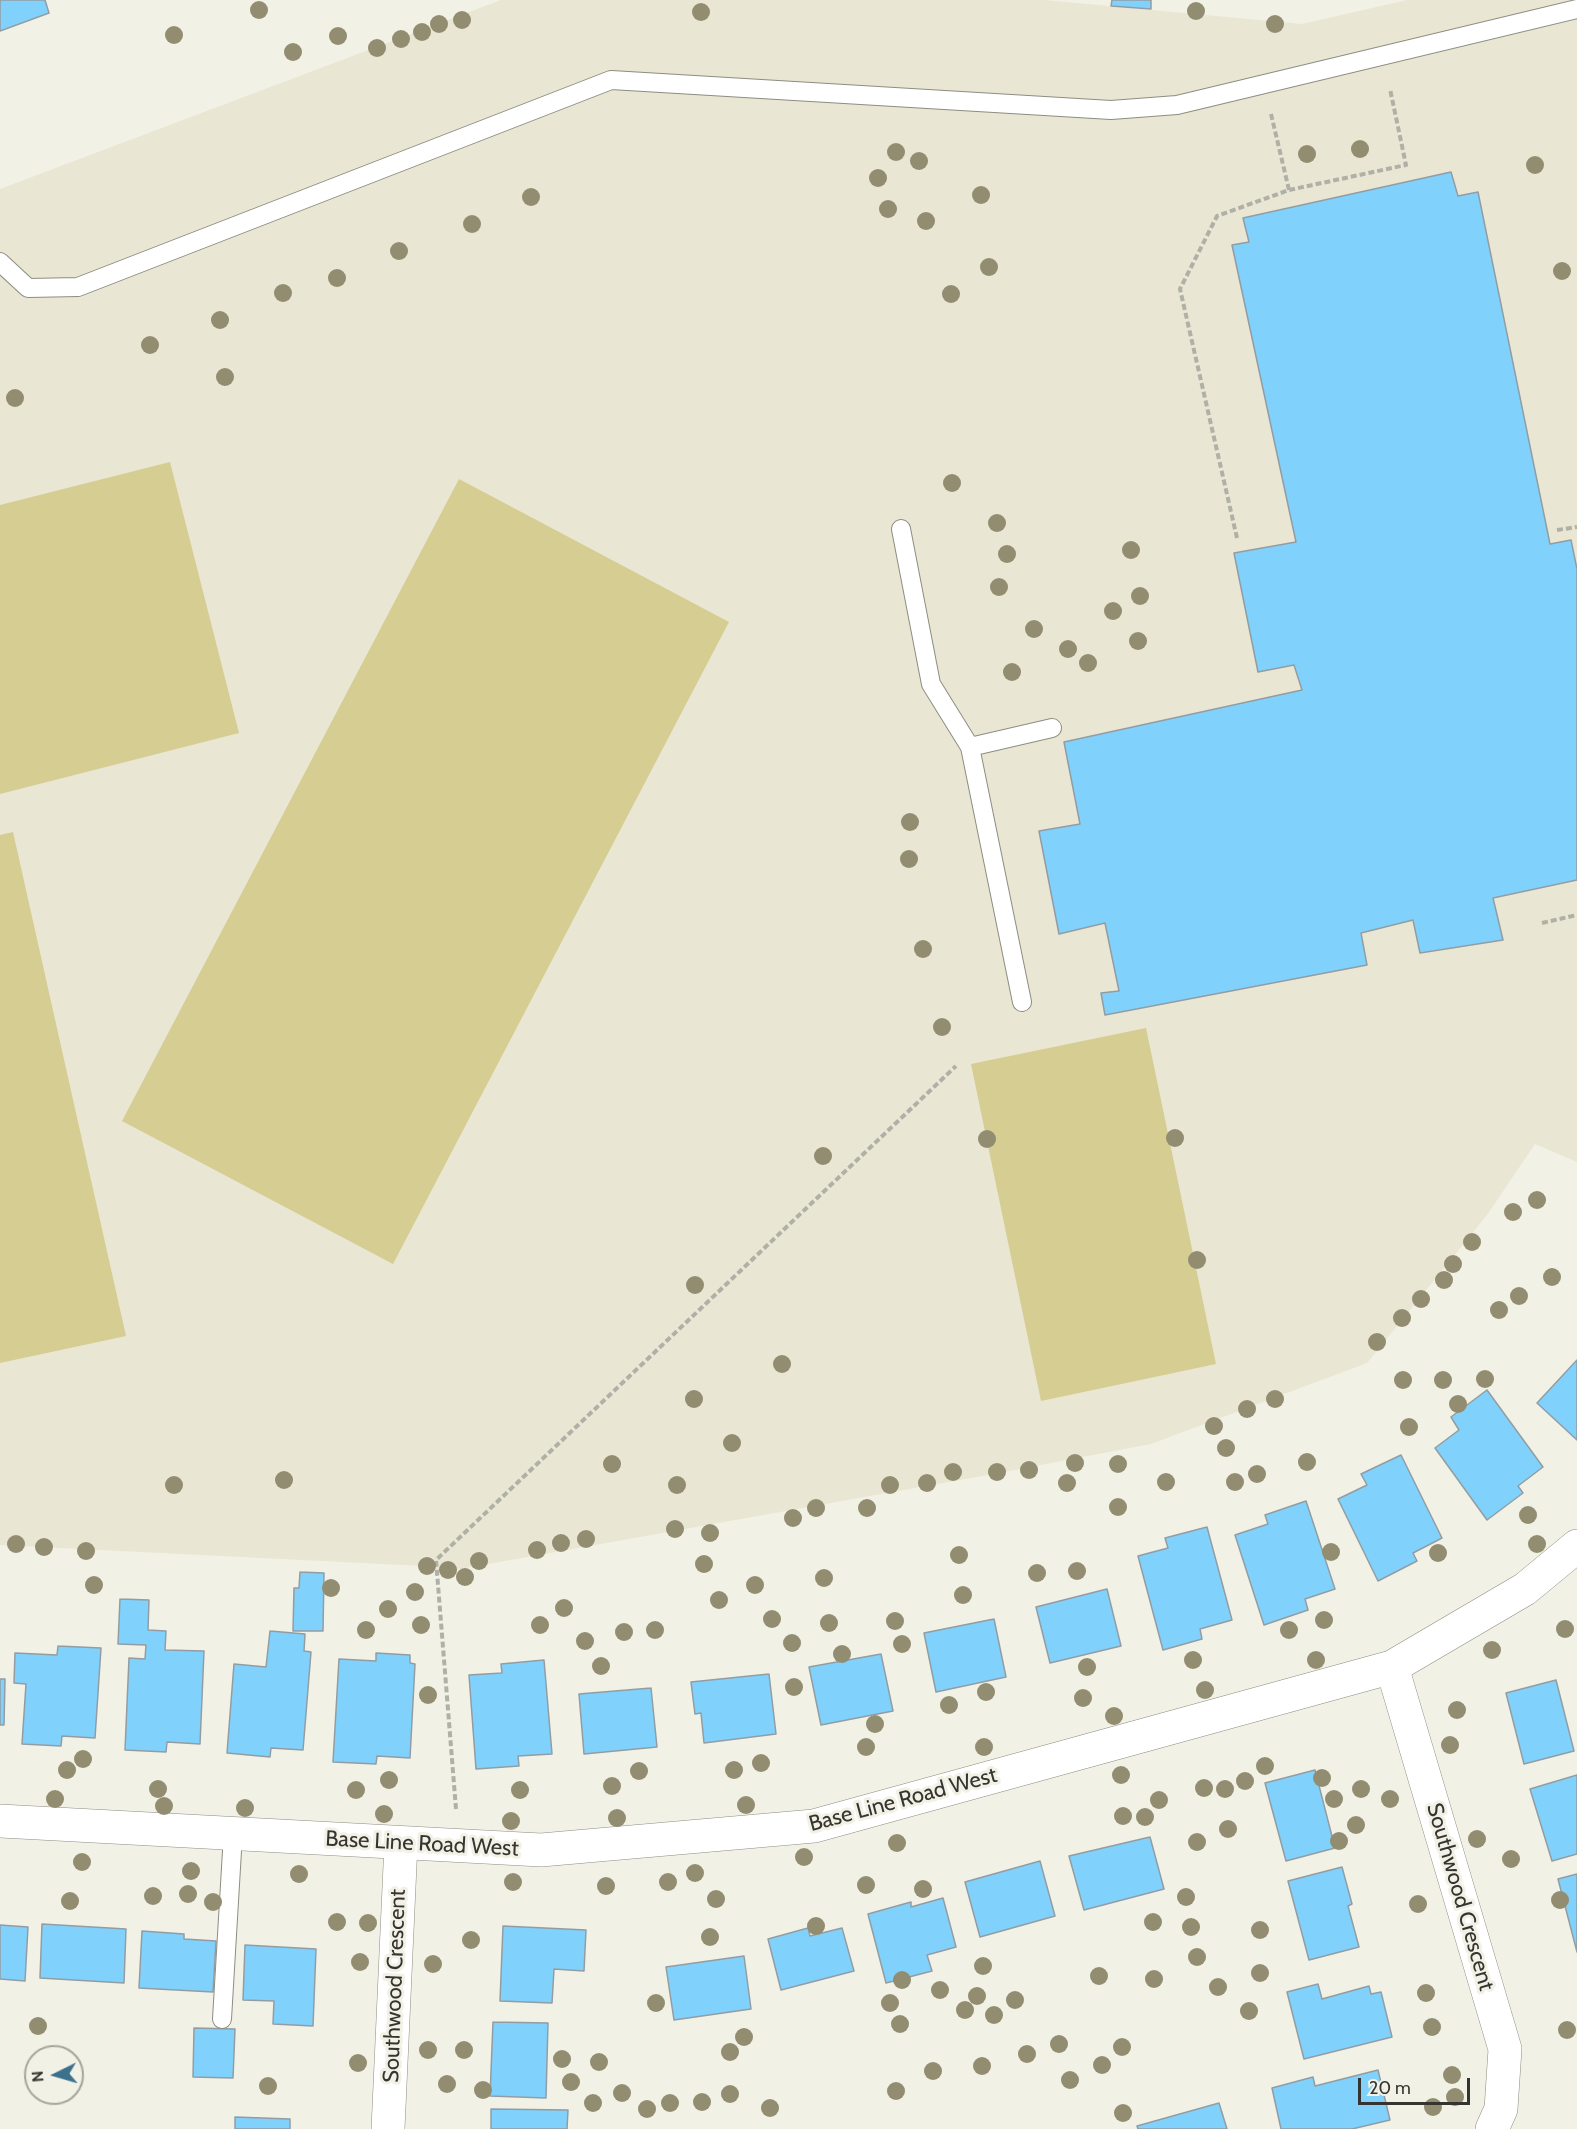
<!DOCTYPE html>
<html>
<head>
<meta charset="utf-8">
<style>
	body { margin:0 }
	#map { position:relative; width:1577px; height:2129px; overflow:hidden; background:#f2f1e5; font-family:Cabin,sans-serif }
	canvas { display:block }
	.north { position:absolute; left:24px; top:2045px; width:60px; height:60px; box-sizing:border-box; background:#f2f1e5; border:2px solid #a6a59d; border-radius:50%; rotate:265deg; font-size:16px; font-weight:700; line-height:24px; text-align:center; color:#353430 }
	.north::after { content:''; display:block; margin:auto; width:21px; height:27px; background:#3b718d; clip-path:polygon(50% 0,100% 100%,50% 72%,0 100%) }
	.scale { position:absolute; left:1358px; top:2078px; width:112px; height:27px; box-sizing:border-box; border:3px solid #353430; border-top:0; padding-left:8px; font-size:18px; line-height:21px; white-space:nowrap; color:#353430; -webkit-text-stroke:4px #f2f1e5; paint-order:stroke }
</style>
</head>
<body>
<div id="map">
<canvas width="1577" height="2129"></canvas>
<div class="north">N</div>
<div class="scale">20 m</div>
</div>
<script>
const g = document.querySelector('canvas').getContext('2d');
g.lineJoin = 'round';
function fill(path, color) { g.fillStyle = color; g.fill(path, 'evenodd'); }
const shape = rows => new Path2D(rows.map(r => 'M' + r).join(''));
function trace(path, color, width, dash) { g.strokeStyle = color; g.lineWidth = width; g.lineCap = dash ? 'butt' : 'round'; g.setLineDash(dash || []); g.stroke(path); }
function drawText(font, color, halo, rows, align = 'center') {
  g.font = font + ' Cabin,sans-serif'; g.lineWidth = 6; g.setLineDash([]); g.textBaseline = 'middle'; g.strokeStyle = halo; g.fillStyle = color; for (const [text, x, y, turn = 0] of rows) {
    g.save(); g.translate(x, y); g.rotate((+turn || 0) * Math.PI / 180); g.textAlign = isNaN(turn) ? turn : align; if (halo) g.strokeText(text, 0, 0); g.fillText(text, 0, 0); g.restore();
  }
}
fill(shape([
	[501,0,1045,0,1302,24,1407,0,1577,0,1577,1162,1535,1144,1487,1215,1367,1363,1151,1444,988,1475,449,1571,423,1566,0,1545,0,189]
]), '#e9e6d3');
fill(shape([
	[170,462,239,733,0,794,0,505],
	[459,479,729,622,393,1264,122,1121],
	[13,832,126,1336,0,1363,0,835],
	[1146,1028,1216,1364,1041,1401,971,1064]
]), '#d6cd93');
const building = shape([
	[0,0,45,0,49,13,0,31,0,0],
	[1112,0,1151,0,1151,9,1111,6,1112,0],
	[1451,172,1458,196,1478,192,1550,544,1571,540,1577,569,1577,880,1493,898,1503,940,1420,953,1413,920,1361,933,1367,965,1105,1015,1101,993,1119,991,1105,923,1059,934,1039,831,1080,824,1064,742,1302,690,1294,665,1258,672,1234,553,1296,542,1232,245,1249,242,1243,218,1451,172],
	[1577,1360,1577,1440,1537,1403,1577,1360],
	[1487,1390,1543,1467,1518,1486,1523,1493,1487,1520,1435,1448,1459,1430,1451,1417,1487,1390],
	[1401,1455,1442,1538,1413,1553,1417,1561,1378,1581,1338,1499,1367,1485,1361,1474,1401,1455],
	[1306,1501,1335,1589,1305,1599,1308,1610,1264,1625,1235,1535,1268,1524,1265,1515,1306,1501],
	[1207,1527,1232,1620,1200,1629,1202,1639,1163,1650,1138,1556,1168,1548,1165,1538,1207,1527],
	[300,1572,324,1573,323,1631,293,1631,294,1588,299,1588,300,1572],
	[1107,1589,1121,1646,1050,1663,1036,1607,1107,1589],
	[120,1599,149,1600,148,1630,166,1631,165,1650,204,1651,200,1744,167,1742,166,1752,125,1750,129,1658,145,1659,146,1645,118,1644,120,1599],
	[994,1619,1006,1677,936,1692,924,1633,994,1619],
	[270,1631,305,1634,304,1651,311,1652,303,1750,271,1748,270,1757,227,1753,234,1664,266,1667,270,1631],
	[58,1646,101,1648,95,1738,62,1736,61,1746,22,1744,26,1684,14,1683,15,1653,57,1655,58,1646],
	[376,1653,410,1655,410,1663,415,1664,410,1758,377,1756,376,1764,333,1762,339,1659,376,1661,376,1653],
	[881,1654,893,1711,821,1725,809,1667,881,1654],
	[544,1660,552,1754,518,1756,519,1766,476,1769,469,1675,502,1673,501,1664,544,1660],
	[769,1674,776,1734,704,1743,701,1713,695,1714,691,1682,769,1674],
	[0,1679,5,1679,4,1725,0,1725,0,1679],
	[1556,1680,1574,1751,1524,1764,1506,1693,1556,1680],
	[651,1688,657,1747,584,1754,579,1694,651,1688],
	[1315,1770,1335,1848,1286,1861,1265,1783,1315,1770],
	[1577,1775,1577,1854,1552,1861,1530,1789,1577,1775],
	[1150,1837,1164,1889,1084,1910,1069,1856,1150,1837],
	[1040,1861,1055,1916,980,1937,965,1882,1040,1861],
	[1342,1867,1352,1904,1348,1906,1359,1947,1309,1960,1288,1881,1342,1867],
	[1577,1874,1577,1952,1558,1879,1577,1874],
	[943,1898,956,1947,927,1955,932,1971,886,1983,868,1914,911,1902,911,1907,943,1898],
	[42,1924,126,1929,124,1983,40,1978,42,1924],
	[0,1925,28,1927,25,1981,0,1979,0,1925],
	[503,1926,586,1930,584,1971,554,1969,552,2003,500,2001,503,1926],
	[808,1928,810,1936,842,1928,854,1971,781,1990,768,1939,808,1928],
	[142,1931,184,1934,184,1939,216,1941,213,1992,139,1988,142,1931],
	[245,1945,316,1949,313,2026,273,2024,274,2001,243,2000,245,1945],
	[744,1956,751,2009,674,2020,666,1967,744,1956],
	[1318,1984,1322,1999,1369,1986,1371,1994,1381,1992,1392,2037,1304,2059,1287,1992,1318,1984],
	[493,2022,548,2023,546,2098,490,2096,493,2022],
	[194,2028,235,2029,233,2078,193,2077,194,2028],
	[1378,2070,1390,2120,1352,2129,1281,2129,1272,2088,1313,2077,1315,2086,1378,2070],
	[1219,2103,1227,2129,1138,2129,1137,2126,1219,2103],
	[491,2109,568,2110,567,2129,491,2129,491,2109],
	[235,2117,290,2119,290,2129,235,2129,235,2117]
]);
fill(building, '#80d2fd');
trace(building, '#929da3', 1.5);
const service = shape([
	[0,262,28,288,78,287,611,80,1111,110,1177,105,1577,9],
	[901,529,931,684,970,747,1022,1002],
	[970,747,1052,728],
	[222,2019,233,1834]
]);
const minor = shape([
	[1392,1667,1505,2049,1501,2109,1492,2129],
	[388,2129,401,1843]
]);
const tertiary = shape([
	[0,1821,541,1850,814,1826,1392,1667,1525,1589,1577,1546]
]);
trace(service, '#8e8d82', 20);
trace(minor, '#8e8d82', 34);
trace(tertiary, '#8e8d82', 34);
trace(shape([
	[1271,114,1289,190],
	[1557,530,1577,527],
	[1237,538,1180,289,1217,216,1289,190,1406,165,1390,89],
	[1542,923,1577,915],
	[456,1809,436,1560,956,1066]
]), '#b1b0a7', 4, [6, 3]);
trace(service, '#fff', 18);
trace(minor, '#fff', 33);
trace(tertiary, '#fff', 33);
g.fillStyle = '#928d70';
for (const [x, y] of [
	[259,10],
	[1196,11],
	[701,12],
	[462,20],
	[439,24],
	[1275,24],
	[422,32],
	[174,35],
	[338,36],
	[401,39],
	[377,48],
	[293,52],
	[1360,149],
	[896,152],
	[1307,154],
	[919,161],
	[1535,165],
	[878,178],
	[981,195],
	[531,197],
	[888,209],
	[926,221],
	[472,224],
	[399,251],
	[989,267],
	[1562,271],
	[337,278],
	[283,293],
	[951,294],
	[220,320],
	[150,345],
	[225,377],
	[15,398],
	[952,483],
	[997,523],
	[1131,550],
	[1007,554],
	[999,587],
	[1140,596],
	[1113,611],
	[1034,629],
	[1138,641],
	[1068,649],
	[1088,663],
	[1012,672],
	[910,822],
	[909,859],
	[923,949],
	[942,1027],
	[1175,1138],
	[987,1139],
	[823,1156],
	[1537,1200],
	[1513,1212],
	[1472,1242],
	[1197,1260],
	[1453,1264],
	[1552,1277],
	[1444,1280],
	[695,1285],
	[1519,1296],
	[1421,1299],
	[1499,1310],
	[1402,1318],
	[1377,1342],
	[782,1364],
	[1485,1379],
	[1403,1380],
	[1443,1380],
	[694,1399],
	[1275,1399],
	[1458,1404],
	[1247,1409],
	[1214,1426],
	[1409,1427],
	[732,1443],
	[1226,1448],
	[1307,1462],
	[1075,1463],
	[612,1464],
	[1118,1464],
	[1029,1470],
	[953,1472],
	[997,1472],
	[1257,1474],
	[284,1480],
	[1166,1482],
	[1235,1482],
	[927,1483],
	[1067,1483],
	[174,1485],
	[677,1485],
	[890,1485],
	[1118,1507],
	[816,1508],
	[867,1508],
	[1528,1515],
	[793,1518],
	[675,1529],
	[710,1533],
	[586,1539],
	[561,1543],
	[16,1544],
	[1537,1544],
	[44,1547],
	[537,1550],
	[86,1551],
	[1331,1552],
	[1438,1553],
	[959,1555],
	[479,1561],
	[704,1564],
	[427,1566],
	[448,1570],
	[1077,1571],
	[1037,1573],
	[465,1577],
	[824,1578],
	[94,1585],
	[755,1585],
	[331,1588],
	[415,1592],
	[963,1595],
	[719,1600],
	[564,1608],
	[388,1609],
	[772,1619],
	[1324,1620],
	[895,1621],
	[829,1623],
	[421,1625],
	[540,1625],
	[1565,1629],
	[366,1630],
	[655,1630],
	[1289,1630],
	[624,1632],
	[585,1641],
	[792,1643],
	[902,1644],
	[1492,1650],
	[842,1654],
	[1193,1660],
	[1316,1660],
	[601,1666],
	[1087,1667],
	[794,1687],
	[1205,1690],
	[986,1692],
	[428,1695],
	[1083,1698],
	[949,1705],
	[1457,1710],
	[1114,1716],
	[875,1724],
	[1450,1745],
	[866,1747],
	[984,1747],
	[83,1759],
	[761,1763],
	[1265,1766],
	[67,1770],
	[734,1770],
	[639,1771],
	[1121,1775],
	[1322,1778],
	[389,1780],
	[1245,1781],
	[612,1786],
	[1204,1788],
	[158,1789],
	[1225,1789],
	[1361,1789],
	[356,1790],
	[520,1790],
	[55,1799],
	[1334,1799],
	[1390,1799],
	[1159,1800],
	[746,1805],
	[164,1806],
	[245,1808],
	[384,1814],
	[1123,1816],
	[1145,1817],
	[617,1818],
	[511,1821],
	[1356,1825],
	[1228,1829],
	[1477,1839],
	[1339,1841],
	[1197,1842],
	[897,1843],
	[804,1857],
	[1511,1859],
	[82,1862],
	[191,1871],
	[695,1873],
	[299,1874],
	[513,1882],
	[668,1882],
	[866,1885],
	[606,1886],
	[923,1889],
	[188,1894],
	[153,1896],
	[1186,1897],
	[716,1899],
	[1560,1900],
	[70,1901],
	[213,1902],
	[1418,1904],
	[337,1922],
	[1153,1922],
	[368,1923],
	[816,1926],
	[1191,1927],
	[1260,1930],
	[710,1937],
	[471,1940],
	[1197,1957],
	[360,1962],
	[433,1964],
	[983,1966],
	[1260,1973],
	[1099,1976],
	[1154,1979],
	[902,1980],
	[1218,1987],
	[940,1990],
	[1426,1993],
	[977,1996],
	[1015,2000],
	[656,2003],
	[890,2003],
	[965,2010],
	[1249,2011],
	[994,2015],
	[900,2024],
	[38,2026],
	[1432,2027],
	[1567,2030],
	[744,2037],
	[1059,2044],
	[1122,2047],
	[428,2050],
	[464,2050],
	[730,2052],
	[1027,2054],
	[562,2059],
	[599,2062],
	[358,2063],
	[1102,2065],
	[982,2066],
	[933,2071],
	[1452,2075],
	[1070,2080],
	[571,2082],
	[447,2084],
	[268,2086],
	[483,2090],
	[896,2091],
	[622,2093],
	[730,2094],
	[1455,2097],
	[702,2102],
	[593,2103],
	[670,2103],
	[1433,2107],
	[770,2108],
	[647,2109],
	[1123,2113]
]) { g.beginPath(); g.arc(x, y, 9, 0, 2 * Math.PI); g.fill(); }
drawText('22px', '#353430', '#f2f1e5', [
	["Base Line Road West",903,1800,-15],
	["Base Line Road West",422,1844,3],
	["Southwood Crescent",1460,1897,74],
	["Southwood Crescent",395,1986,-88]
]);
</script>
</body>
</html>
